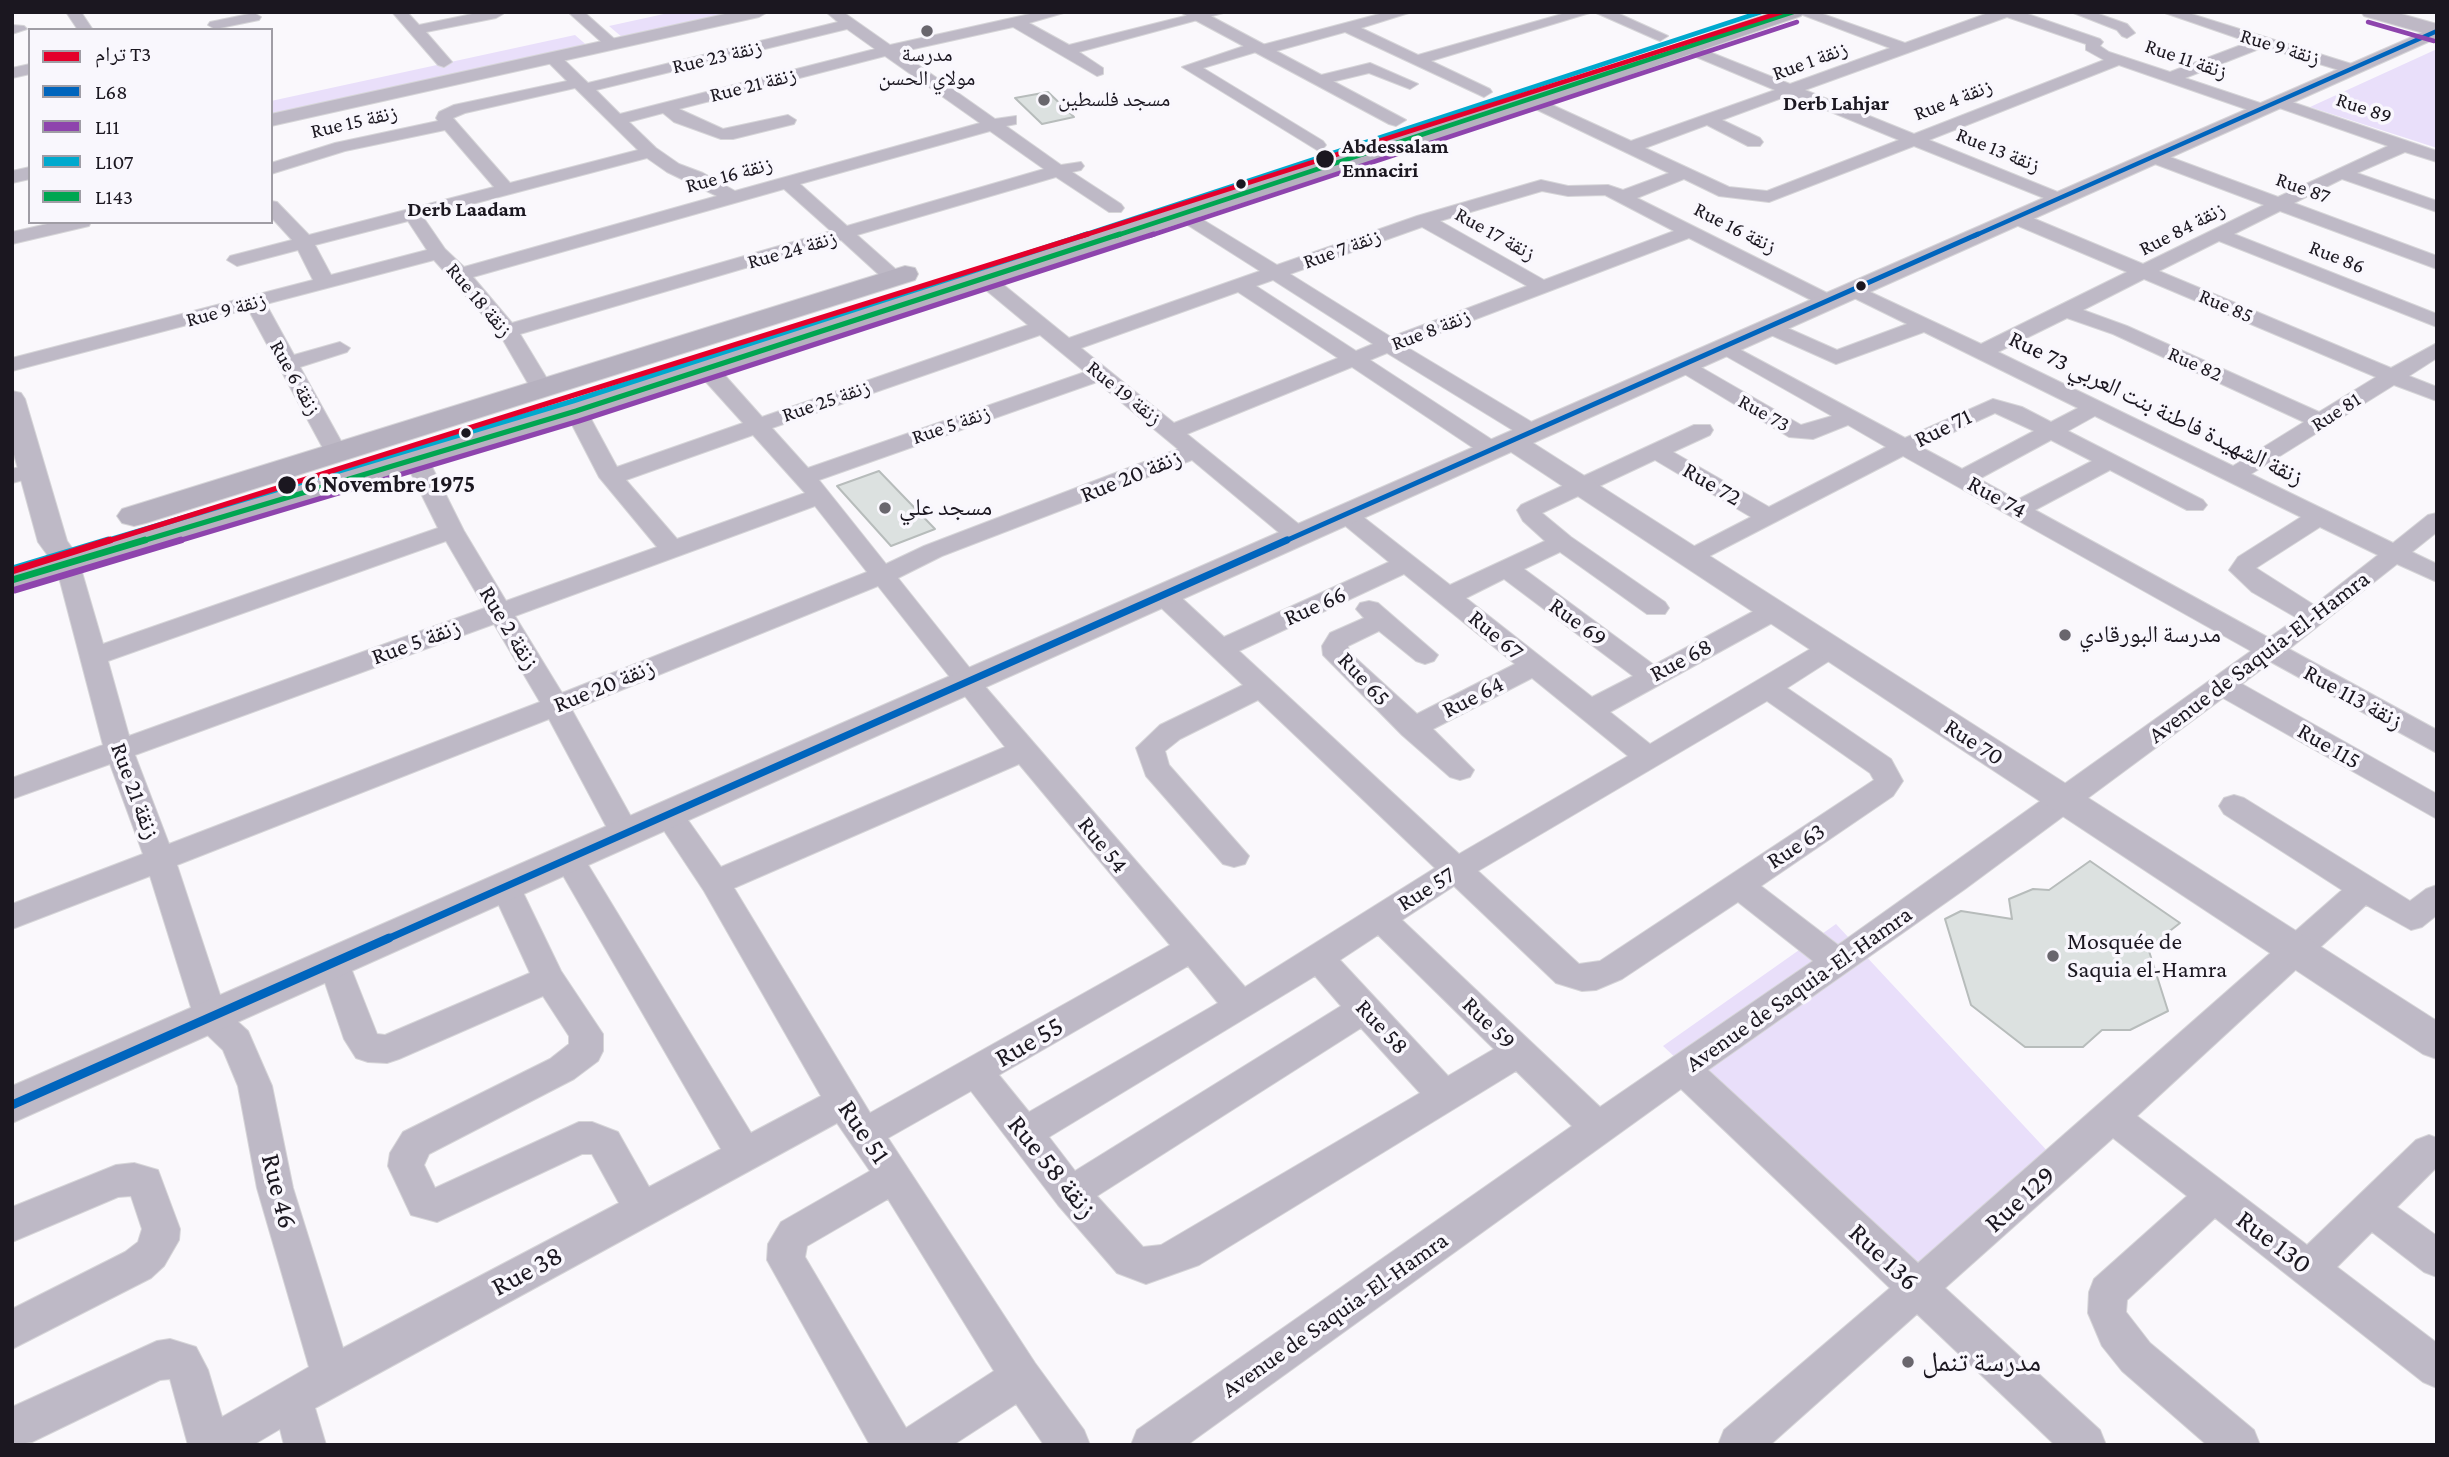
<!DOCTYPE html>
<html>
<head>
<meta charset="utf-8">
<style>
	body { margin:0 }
	#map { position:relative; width:2449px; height:1457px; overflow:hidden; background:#faf8fc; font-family:"Crimson Pro","Noto Naskh Arabic",serif }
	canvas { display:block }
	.frame { position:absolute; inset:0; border:14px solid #1b1720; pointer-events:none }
	.legend { position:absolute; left:28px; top:28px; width:245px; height:196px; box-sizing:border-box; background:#f9f7fd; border:2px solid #a09da5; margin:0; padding:9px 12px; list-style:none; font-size:21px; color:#1b1720 }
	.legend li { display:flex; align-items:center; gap:14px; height:35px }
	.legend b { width:35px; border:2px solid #a09da5 }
</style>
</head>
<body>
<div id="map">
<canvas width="2449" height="1457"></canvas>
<div class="frame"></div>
<ul class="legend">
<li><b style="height:9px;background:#e4002b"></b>ترام T3</li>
<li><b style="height:9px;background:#0065bd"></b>L68</li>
<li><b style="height:9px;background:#8e44ad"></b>L11</li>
<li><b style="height:9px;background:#00a9ce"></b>L107</li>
<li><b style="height:9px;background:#00a651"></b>L143</li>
</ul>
</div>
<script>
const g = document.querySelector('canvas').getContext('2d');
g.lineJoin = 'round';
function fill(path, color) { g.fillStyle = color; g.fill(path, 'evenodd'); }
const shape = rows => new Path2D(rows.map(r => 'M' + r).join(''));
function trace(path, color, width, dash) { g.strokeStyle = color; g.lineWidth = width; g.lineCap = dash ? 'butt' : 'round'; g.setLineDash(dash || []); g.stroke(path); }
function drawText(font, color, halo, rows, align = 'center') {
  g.font = font + ' "Crimson Pro","Noto Naskh Arabic",serif'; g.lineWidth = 7; g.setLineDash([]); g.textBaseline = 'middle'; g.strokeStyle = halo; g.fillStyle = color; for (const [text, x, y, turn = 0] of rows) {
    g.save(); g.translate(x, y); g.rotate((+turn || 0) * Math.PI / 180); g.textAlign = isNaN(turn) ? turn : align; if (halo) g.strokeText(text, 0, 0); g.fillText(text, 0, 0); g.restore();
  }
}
fill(shape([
	[673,12,736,12,623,38,609,26],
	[575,35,590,48,271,117,271,101],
	[2437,49,2437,148,2310,107],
	[1836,924,2052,1156,1911,1279,1663,1046]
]), '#e9dffa');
const building = shape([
	[1048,92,1074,117,1042,124,1015,98,1048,92],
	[879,471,935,529,891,546,837,486,879,471],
	[2090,861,2180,923,2148,948,2168,1011,2130,1030,2102,1030,2083,1047,2025,1047,1971,1005,1945,919,1961,911,2012,919,2009,899,2033,889,2049,890,2090,861]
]);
fill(building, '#dce1e0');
trace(building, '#b7bcbb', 2);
const minor = shape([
	[66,12,81,12,93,30,78,30,66,12],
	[392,12,407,12,419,25,482,12,503,14,496,18,426,32,452,62,444,67,438,65,392,12],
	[568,12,584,12,620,44,612,49,607,47,568,12],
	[826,12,843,12,890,45,1039,12,1067,12,1029,23,1069,45,1201,12,1227,12,1079,52,1103,68,1103,74,1097,76,1013,27,900,52,995,119,1016,116,1016,124,1006,126,1061,165,1081,162,1084,166,1081,170,1072,172,1121,204,1124,208,1121,212,1109,212,1056,177,857,235,901,274,904,278,901,282,887,282,841,240,520,334,552,387,549,392,533,392,499,333,434,260,266,304,294,355,340,342,350,348,347,352,300,367,347,452,344,457,336,459,325,452,248,309,12,371,12,358,313,280,298,250,237,266,227,260,230,256,292,240,271,217,271,201,277,202,309,235,494,187,445,130,345,151,271,174,271,163,335,143,438,121,436,118,439,112,454,105,567,81,547,61,547,55,559,55,588,83,838,22,826,12],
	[847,29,875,49,620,114,596,90,847,29],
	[885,56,980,123,735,191,703,173,679,164,656,148,629,122,663,113,674,122,721,139,733,139,794,124,796,120,788,115,723,129,679,109,885,56],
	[575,88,638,150,510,183,453,118,465,113,575,88],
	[990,131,1044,169,847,226,800,184,990,131],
	[647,158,667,172,717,196,464,267,445,249,423,217,647,158],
	[784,189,831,231,512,323,473,277,784,189],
	[408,221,427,250,331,275,315,245,408,221],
	[1387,12,1412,12,1361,28,1418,55,1569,12,1593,12,1431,61,1490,89,1492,92,1484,97,1345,32,1262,55,1256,52,1203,68,1323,141,1326,145,1323,149,1317,150,1182,67,1250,44,1262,45,1387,12],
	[1594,12,1615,12,1668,36,1660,41,1655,39,1594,12],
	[1795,12,1817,12,1905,43,1991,12,2022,12,2100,39,2103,42,2100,46,2109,52,2170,72,2249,42,2162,12,2185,12,2358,66,2360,69,2352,74,2264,47,2185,78,2266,105,2266,113,2260,114,2119,65,1929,140,2065,195,2068,199,2059,204,1914,146,1769,202,1719,196,1684,179,1637,198,1835,297,1838,301,1835,305,1821,305,1689,238,1405,346,1540,427,1543,432,1540,437,1524,437,1387,353,1370,360,1500,445,1503,450,1500,455,1484,455,1352,367,1187,434,1306,530,1309,535,1306,540,1288,540,1192,460,942,556,898,578,976,676,1245,987,1435,868,1258,700,1180,739,1165,751,1169,765,1249,856,1245,864,1234,867,1223,864,1146,776,1136,748,1160,725,1243,685,1154,601,1150,595,1154,589,1172,589,1224,637,1389,562,1337,519,1333,514,1337,509,1353,509,1450,585,1545,541,1523,521,1517,510,1521,505,1694,425,1710,425,1713,430,1710,435,1673,452,1769,507,1886,447,1848,425,1813,439,1789,437,1671,366,1682,360,1690,361,1801,425,1832,416,1717,351,1714,347,1717,343,1724,341,1905,438,1993,399,2022,407,2051,422,2078,408,1924,332,1836,364,1762,331,1759,327,1762,323,1776,323,1837,350,1907,324,1846,294,1843,290,1846,286,1853,284,1981,344,2127,272,2009,222,2007,218,2009,214,2023,214,2143,264,2264,205,2147,161,2144,157,2147,153,2159,153,2278,197,2388,146,2271,105,2271,99,2283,99,2437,151,2437,162,2405,152,2357,173,2437,201,2437,212,2342,179,2294,203,2437,256,2437,269,2280,211,2234,234,2437,314,2437,327,2219,241,2159,271,2391,368,2437,343,2437,358,2409,376,2437,387,2437,401,2394,385,2251,474,2393,543,2428,515,2437,513,2437,532,2412,552,2437,564,2437,582,2397,564,2289,649,2437,730,2437,753,2271,662,2242,684,2437,794,2437,819,2223,698,1965,889,1708,1070,1918,1263,2342,890,2224,814,2219,806,2224,798,2234,795,2244,798,2410,901,2426,889,2437,885,2437,915,2422,927,2411,930,2366,905,2137,1116,2307,1245,2416,1140,2429,1135,2437,1138,2437,1167,2397,1207,2437,1236,2437,1277,2424,1272,2372,1232,2337,1267,2437,1343,2437,1388,2423,1382,2215,1218,2127,1300,2126,1312,2150,1343,2254,1430,2260,1445,2207,1445,2122,1371,2102,1346,2088,1313,2089,1292,2094,1279,2187,1196,2113,1138,1945,1288,2100,1430,2106,1445,2055,1445,1917,1314,1770,1445,1718,1445,1724,1430,1890,1288,1681,1089,1187,1445,1131,1445,1137,1430,1572,1126,1516,1071,1199,1265,1146,1284,1117,1273,1058,1205,971,1091,888,1138,1035,1363,1084,1430,1090,1445,1044,1445,1016,1404,953,1445,870,1445,767,1260,768,1244,781,1222,870,1171,837,1123,315,1408,326,1445,284,1445,280,1429,253,1445,188,1445,170,1379,160,1380,32,1442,12,1445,12,1407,157,1341,170,1339,196,1347,208,1370,222,1417,309,1367,257,1188,238,1086,223,1050,199,1027,194,1017,150,876,12,929,12,904,143,854,110,764,12,799,12,778,103,745,55,562,58,557,76,557,79,562,103,644,438,528,404,459,408,454,416,452,424,454,428,459,464,531,506,601,657,547,599,477,565,411,568,406,584,406,617,467,743,423,697,372,694,367,697,362,713,362,762,417,1028,325,975,281,972,277,975,273,989,273,1069,338,1260,271,1175,217,1173,213,1175,209,1182,207,1277,265,1417,216,1541,180,1568,186,1608,185,1623,190,1669,173,1525,104,1525,98,1537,98,1631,141,1775,90,1682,51,1682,45,1692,45,1790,84,1890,48,1795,12],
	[2007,17,2086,44,2086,50,2104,60,1914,134,1805,90,2007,17],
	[1790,95,1899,140,1767,191,1729,187,1645,148,1707,125,1748,146,1760,146,1763,142,1760,138,1722,120,1790,95],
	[1542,191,1568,196,1605,195,1674,231,1544,280,1440,221,1542,191],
	[1422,227,1527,286,1391,337,1290,274,1422,227],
	[2144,279,2376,377,2319,412,2127,326,2083,310,2144,279],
	[1273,280,1373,344,1356,351,1256,286,1273,280],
	[1238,292,1338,358,1174,423,1081,348,1238,292],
	[2067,318,2113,334,2304,422,2233,466,1998,352,2067,318],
	[1040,335,1085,372,808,468,772,428,1040,335],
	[1097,382,1178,449,924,546,886,564,819,480,1097,382],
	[1995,413,2034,431,1962,469,1921,447,1995,413],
	[2095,416,2301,517,2238,557,2229,570,2252,592,2297,618,2269,638,2035,510,2110,470,2187,510,2203,510,2207,505,2203,500,2068,431,2095,416],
	[753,435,805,493,677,539,626,480,753,435],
	[2051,440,2092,461,2017,500,1979,479,2051,440],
	[1903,456,2251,651,1838,945,1761,886,1893,796,1903,781,1891,759,1787,688,1840,654,1844,648,1840,642,1831,639,1822,642,1650,744,1610,712,1783,617,1787,611,1783,605,1765,605,1654,665,1524,569,1560,552,1647,614,1665,614,1669,608,1665,602,1571,537,1542,513,1655,460,1751,517,1685,551,1682,556,1685,561,1694,564,1903,456],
	[815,506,867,572,562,693,515,616,815,506],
	[2320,527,2378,555,2314,605,2256,568,2320,527],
	[446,541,485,608,129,736,108,661,446,541],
	[1404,574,1515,664,1417,714,1349,652,1348,646,1379,631,1416,661,1425,664,1434,661,1438,655,1378,603,1369,601,1360,603,1356,609,1364,618,1330,633,1322,646,1323,655,1402,735,1450,777,1460,780,1470,777,1474,770,1433,729,1532,678,1628,756,1459,854,1239,651,1404,574],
	[1504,579,1633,676,1592,697,1466,598,1504,579],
	[878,586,1005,747,721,867,678,806,668,803,658,806,653,814,704,891,821,1096,751,1133,579,850,568,847,557,850,553,858,721,1149,649,1187,618,1132,592,1122,579,1122,435,1188,424,1165,429,1154,574,1079,598,1061,603,1051,603,1034,561,971,516,878,505,874,494,878,490,886,530,973,385,1035,377,1034,345,953,334,949,323,953,318,962,344,1039,356,1058,368,1062,387,1063,399,1059,543,996,569,1036,569,1044,550,1059,403,1132,390,1153,388,1166,411,1215,437,1222,582,1154,592,1154,619,1203,343,1348,293,1188,272,1086,248,1031,225,1010,177,865,549,719,614,841,625,844,636,841,640,833,572,710,878,586],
	[494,624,540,702,169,844,135,755,494,624],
	[1767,701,1870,773,1874,780,1600,961,1579,964,1478,871,1767,701],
	[1019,764,1170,945,870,1113,734,888,1019,764],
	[1454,886,1556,983,1582,991,1596,990,1622,979,1738,902,1813,961,1600,1107,1402,920,1454,886],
	[1378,935,1494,1049,1448,1076,1340,960,1378,935],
	[1188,966,1218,1003,1029,1112,999,1075,1188,966],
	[1315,976,1341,1006,1075,1171,1049,1137,1315,976],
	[1361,1028,1420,1093,1161,1245,1143,1247,1097,1196,1361,1028],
	[888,1199,994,1371,906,1428,805,1257,807,1246,888,1199],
	[2071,12,2093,12,2127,24,2135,33,2127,38,2122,36,2117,30,2071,12],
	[254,13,261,17,259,20,215,29,208,25,210,22,254,13],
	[12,25,24,26,27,29,12,34,12,25],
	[1370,63,1418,84,1410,89,1369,73,1319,85,1311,80,1313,77,1370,63],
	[30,64,30,74,12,78,12,68,30,64],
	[56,222,91,222,89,226,12,244,12,232,56,222],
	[31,464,39,466,43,471,39,476,12,483,12,469,31,464],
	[134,1163,158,1170,180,1229,179,1240,164,1266,151,1278,12,1349,12,1309,125,1252,138,1242,142,1229,131,1196,118,1197,12,1242,12,1207,116,1165,134,1163]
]);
const tertiary = shape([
	[734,12,768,12,759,17,271,126,271,114,734,12],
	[1180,12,1203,12,1406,120,1396,126,1389,124,1180,12],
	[2437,26,2437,38,1533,443,2437,1021,2437,1059,2423,1054,1511,452,12,1123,12,1086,2437,26],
	[30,167,30,179,12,183,12,171,30,167],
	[12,391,21,393,25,399,67,541,82,562,77,568,67,571,57,568,38,542,12,447,12,391]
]);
const secondary = shape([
	[2361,12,2394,12,2437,24,2437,37,2364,16,2361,12]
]);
const primary = shape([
	[1773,12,1804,12,1801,16,1539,106,587,417,12,591,12,569,565,405,1523,96,1773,12],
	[905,266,915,268,918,274,915,280,146,523,134,526,122,523,117,516,122,509,905,266]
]);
trace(minor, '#d6d5d8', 2);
trace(tertiary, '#d6d5d8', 2);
trace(secondary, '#d6d5d8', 2);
trace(primary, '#d6d5d8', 2);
fill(minor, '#beb9c6');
fill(tertiary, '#beb9c6');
fill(secondary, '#beb8c5');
fill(primary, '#b6b1bf');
trace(shape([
	[1974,236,2437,31]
]), '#0065bd', 4.5);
trace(shape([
	[1283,542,1978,234]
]), '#0065bd', 5);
trace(shape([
	[385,940,1287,540]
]), '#0065bd', 7);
trace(shape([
	[12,1105,389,938]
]), '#0065bd', 9);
trace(shape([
	[2368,22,2434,41],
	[1149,236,1797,22]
]), '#8e44ad', 4.5);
trace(shape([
	[175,542,579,421,1154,234]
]), '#8e44ad', 5);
trace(shape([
	[15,590,181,540]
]), '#8e44ad', 7);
trace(shape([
	[1081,236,1761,12]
]), '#00a9ce', 4.5);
trace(shape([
	[102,542,573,401,1087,234]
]), '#00a9ce', 5);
trace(shape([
	[12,569,108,540]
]), '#00a9ce', 7);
trace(shape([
	[1115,236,1793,12]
]), '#00a651', 4.5);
trace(shape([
	[139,542,576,411,1120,234]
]), '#00a651', 5);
trace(shape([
	[12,580,145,540]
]), '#00a651', 7);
trace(shape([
	[1082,236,1782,12]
]), '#e4002b', 4.5);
trace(shape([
	[105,542,1088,234]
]), '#e4002b', 5);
trace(shape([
	[12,571,110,540]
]), '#e4002b', 7);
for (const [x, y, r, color] of [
	[927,31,7,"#69666d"],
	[1044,100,7,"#69666d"],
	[1325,159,10,"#1b1720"],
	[1241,184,6,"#1b1720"],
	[1861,286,6,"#1b1720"],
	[466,433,6,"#1b1720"],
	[287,485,10,"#1b1720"],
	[885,508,7,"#69666d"],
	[2065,635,7,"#69666d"],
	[2053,956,7,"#69666d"],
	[1908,1362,7,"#69666d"]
]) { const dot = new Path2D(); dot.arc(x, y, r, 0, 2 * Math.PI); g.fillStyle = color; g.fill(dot); trace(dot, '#f9f7fd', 2.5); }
drawText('21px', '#1b1720', '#f9f7fd', [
	["Rue 9 زنقة",2280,47,17],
	["Rue 23 زنقة",717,57,-13],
	["Rue 11 زنقة",2186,59,19],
	["Rue 1 زنقة",1810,61,-20],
	["Rue 21 زنقة",753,85,-14],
	["Rue 4 زنقة",1953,100,-21],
	["Rue 89",2364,108,19],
	["Rue 15 زنقة",354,122,-13],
	["Rue 13 زنقة",1998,150,22],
	["Rue 16 زنقة",729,175,-15],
	["Rue 87",2303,188,20],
	["Rue 16 زنقة",1735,228,27],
	["Rue 84 زنقة",2182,229,-27],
	["Rue 17 زنقة",1495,234,29],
	["Rue 7 زنقة",1342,249,-20],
	["Rue 24 زنقة",792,250,-16],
	["Rue 86",2337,257,22],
	["Rue 18 زنقة",479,300,50],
	["Rue 85",2226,306,23],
	["Rue 9 زنقة",226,310,-15],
	["Rue 8 زنقة",1431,330,-21],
	["Rue 82",2195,364,24],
	["Rue 6 زنقة",295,378,61],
	["Rue 19 زنقة",1124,393,39],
	["Rue 25 زنقة",826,401,-19],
	["Rue 81",2336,412,-33],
	["Rue 73",1764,413,29],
	["Rue 5 زنقة",951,425,-19]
]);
drawText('21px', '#1b1720', '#f9f7fd', [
	["مدرسة",927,55],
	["مولاي الحسن",927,79],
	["مسجد فلسطين",1058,100,"left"]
]);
drawText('bold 21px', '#1b1720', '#f9f7fd', [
	["Derb Lahjar",1836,104],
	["Derb Laadam",467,210]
]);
drawText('bold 21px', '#1b1720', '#f9f7fd', [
	["Abdessalam",1342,147],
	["Ennaciri",1342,171]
], 'left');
drawText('24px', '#1b1720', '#f9f7fd', [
	["Rue 73 زنقة الشهيدة فاطنة بنت العربي",2156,408,26],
	["Rue 71",1943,428,-26],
	["Rue 20 زنقة",1131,476,-22],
	["Rue 72",1712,484,30],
	["Rue 74",1997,497,29],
	["Rue 66",1315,606,-24],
	["Rue 69",1578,622,36],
	["Rue 2 زنقة",509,628,59],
	["Rue 67",1496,635,40],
	["Rue 5 زنقة",416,642,-20],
	["Avenue de Saquia-El-Hamra",2259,657,-37],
	["Rue 68",1681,660,-28],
	["Rue 65",1364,679,47],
	["Rue 20 زنقة",604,686,-22],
	["Rue 64",1473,697,-27],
	["Rue 113 زنقة",2353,697,29],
	["Rue 70",1974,742,33],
	["Rue 115",2329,746,30],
	["Rue 21 زنقة",135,791,70],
	["Rue 54",1103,845,51],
	["Rue 63",1796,846,-33],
	["Rue 57",1426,889,-32],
	["Avenue de Saquia-El-Hamra",1799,989,-35],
	["Rue 59",1489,1023,44],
	["Rue 58",1382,1027,47],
	["Avenue de Saquia-El-Hamra",1335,1315,-35]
]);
drawText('bold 24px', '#1b1720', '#f9f7fd', [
	["6 Novembre 1975",304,485]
], 'left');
drawText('24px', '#1b1720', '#f9f7fd', [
	["مسجد علي",899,508],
	["مدرسة البورقادي",2079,635],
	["Mosquée de",2067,942],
	["Saquia el-Hamra",2067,970]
], 'left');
drawText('28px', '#1b1720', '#f9f7fd', [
	["Rue 55",1029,1042,-30],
	["Rue 51",864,1132,56],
	["Rue 58 زنقة",1052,1167,51],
	["Rue 46",279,1191,76],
	["Rue 129",2020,1199,-42],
	["Rue 130",2274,1242,37],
	["Rue 136",1884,1257,43],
	["Rue 38",527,1271,-28]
]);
drawText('28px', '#1b1720', '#f9f7fd', [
	["مدرسة تنمل",1922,1362]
], 'left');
</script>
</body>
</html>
